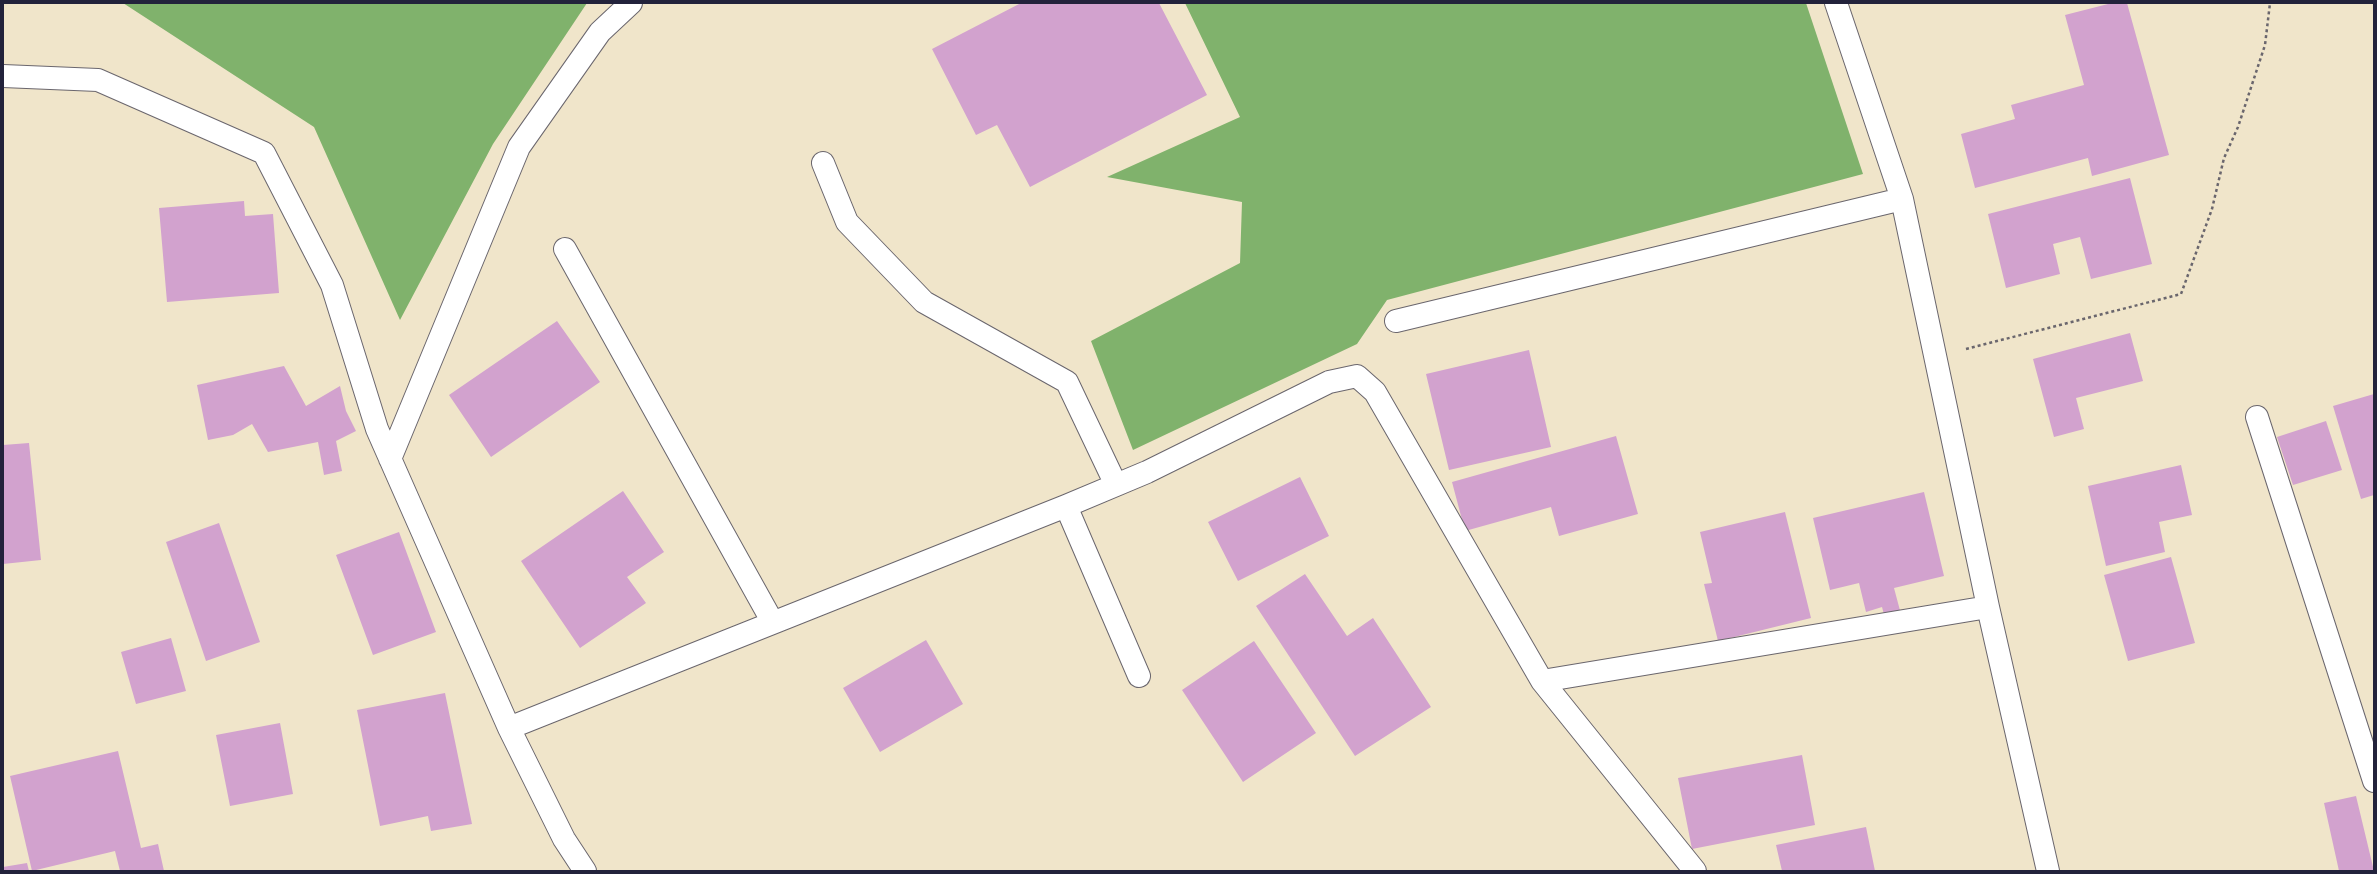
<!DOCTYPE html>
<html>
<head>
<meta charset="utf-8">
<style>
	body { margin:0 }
	#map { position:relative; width:2377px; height:874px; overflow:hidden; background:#f0e5ca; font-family:Mynerve,sans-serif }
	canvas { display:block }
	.frame { position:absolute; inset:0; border:4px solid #22223b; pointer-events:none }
</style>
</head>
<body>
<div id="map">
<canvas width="2377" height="874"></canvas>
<div class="frame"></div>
</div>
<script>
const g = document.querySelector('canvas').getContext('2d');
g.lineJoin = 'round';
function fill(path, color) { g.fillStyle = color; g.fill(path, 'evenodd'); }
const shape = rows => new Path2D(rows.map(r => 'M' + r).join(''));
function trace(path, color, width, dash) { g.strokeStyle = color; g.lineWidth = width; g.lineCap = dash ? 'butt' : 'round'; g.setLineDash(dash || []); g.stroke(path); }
fill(shape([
	[123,3,587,3,493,144,400,320,314,127],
	[1185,3,1806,3,1863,174,1387,300,1357,344,1133,450,1091,341,1240,263,1242,202,1107,177,1240,117]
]), '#80b26c');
fill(shape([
	[1021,3,1159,3,1207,95,1030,187,997,125,976,135,932,49],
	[2112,3,2127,3,2169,155,2092,176,2088,158,1975,188,1961,134,2015,119,2011,105,2084,85,2065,15],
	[2130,178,2152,264,2091,279,2080,237,2053,244,2060,274,2006,288,1988,214],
	[244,201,245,216,273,214,279,293,167,302,159,208],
	[557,321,600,382,491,457,449,395],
	[2130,333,2143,381,2076,398,2084,429,2054,437,2033,359],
	[1529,350,1551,447,1449,470,1426,374],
	[284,366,306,406,340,386,346,411,356,431,336,441,342,471,324,475,318,442,268,452,252,424,233,435,208,440,197,385],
	[2374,394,2374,495,2361,499,2333,406],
	[2326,421,2342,470,2293,485,2277,437],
	[1616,436,1638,514,1559,536,1551,507,1465,531,1452,482],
	[29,443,41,560,3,564,3,445],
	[2181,465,2192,515,2159,522,2165,552,2106,566,2088,486],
	[1300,477,1329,536,1238,581,1208,522],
	[623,491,664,552,627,577,646,603,580,648,521,561],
	[1924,492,1944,576,1894,588,1902,618,1886,622,1882,607,1866,612,1859,583,1830,590,1813,518],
	[1785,512,1811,618,1718,641,1704,584,1712,583,1700,532],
	[219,523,260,642,206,661,166,542],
	[399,532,436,632,373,655,336,555],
	[2171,557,2195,643,2128,661,2104,575],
	[1305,574,1347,636,1373,618,1431,707,1355,756,1256,606],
	[171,638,186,691,136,704,121,652],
	[926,640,963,704,880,752,843,688],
	[1254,641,1316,733,1243,782,1182,690],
	[445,693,472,824,431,831,428,816,380,826,357,710],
	[280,723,293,794,230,806,216,735],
	[118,751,141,848,158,844,164,871,120,871,115,851,32,871,10,776],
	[1802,755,1815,825,1692,849,1678,778],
	[2356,796,2374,871,2339,871,2324,803],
	[1866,827,1875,871,1782,871,1776,845],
	[27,863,29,871,3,871,3,867]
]), '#d2a2ce');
const street = shape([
	[1836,3,1902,199,1988,607,2048,871],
	[3,76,98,80,264,153,332,285,377,429,509,728,564,839,585,871],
	[823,163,847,222,924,302,1067,382,1116,485],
	[565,249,772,621],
	[1396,321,1902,199],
	[2257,417,2374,781],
	[390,459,519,147,600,32,631,3],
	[1066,506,1139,676],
	[1542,681,1988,607],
	[509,728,1066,506,1147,472,1329,382,1357,376,1375,392,1542,681,1695,871]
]);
trace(street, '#6a666d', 24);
trace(shape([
	[1966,349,2181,294,2212,209,2224,158,2238,127,2265,45,2270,3]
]), '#6a666d', 2.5, [3, 3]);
trace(street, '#fff', 22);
</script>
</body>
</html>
